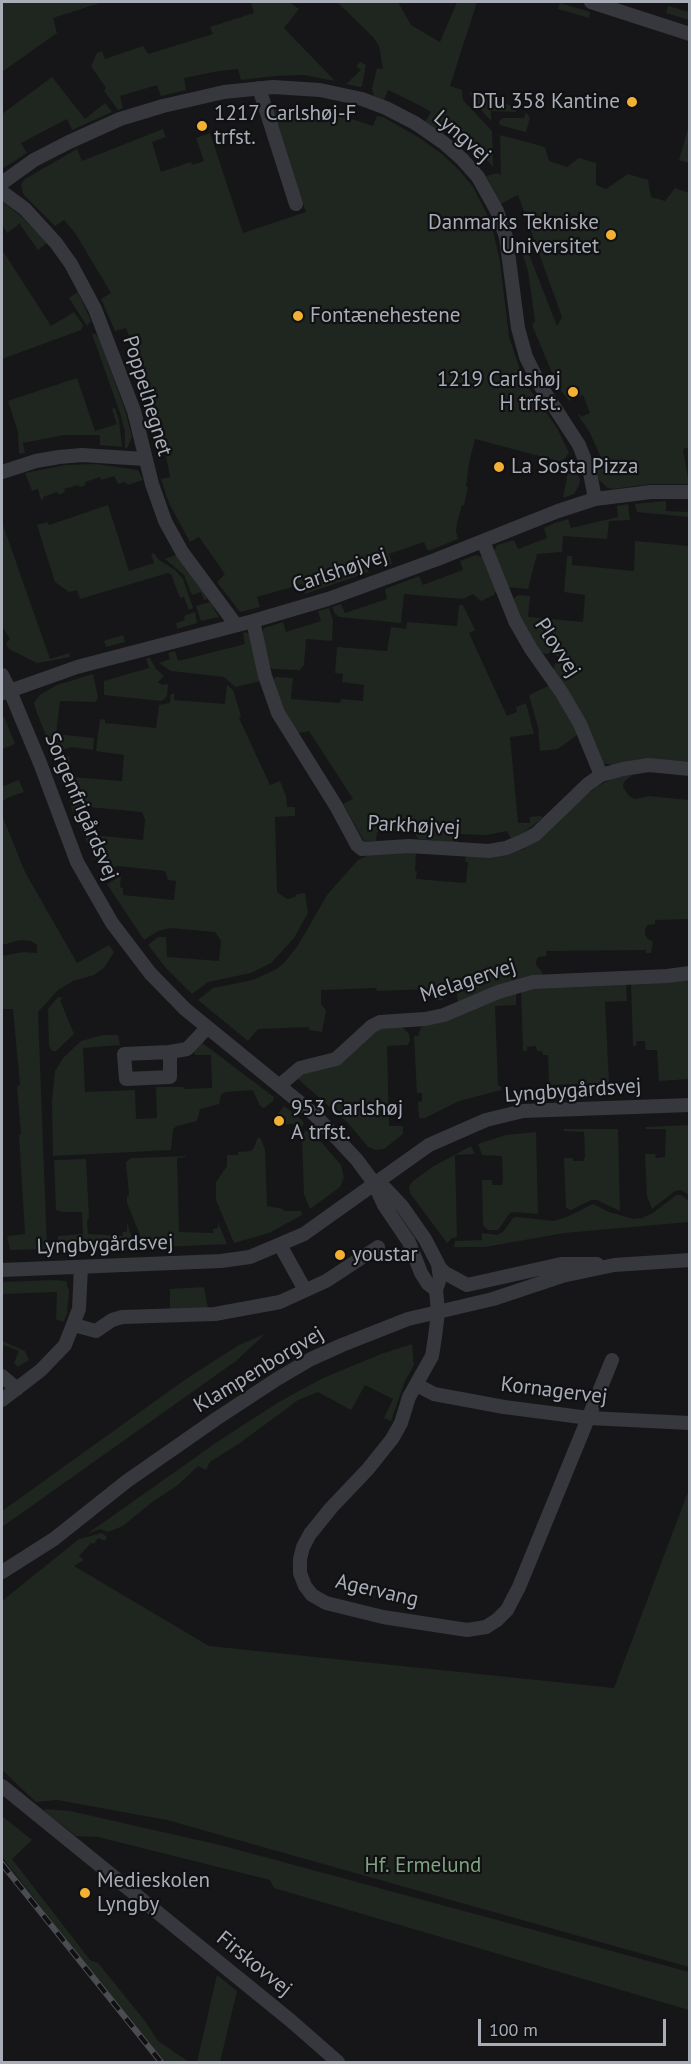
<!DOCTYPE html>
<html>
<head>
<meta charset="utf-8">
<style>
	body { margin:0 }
	#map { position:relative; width:691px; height:2064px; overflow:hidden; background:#161618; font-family:"PT Sans",sans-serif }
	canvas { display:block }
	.frame { position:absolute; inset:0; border:3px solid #a8adb8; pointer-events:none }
	.scale { position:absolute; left:478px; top:2019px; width:188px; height:27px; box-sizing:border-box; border:3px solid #a8adb8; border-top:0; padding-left:8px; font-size:18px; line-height:21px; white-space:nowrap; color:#a8adb8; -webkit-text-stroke:4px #111113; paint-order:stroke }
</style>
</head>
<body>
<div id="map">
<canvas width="691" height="2064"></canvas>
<div class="frame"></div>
<div class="scale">100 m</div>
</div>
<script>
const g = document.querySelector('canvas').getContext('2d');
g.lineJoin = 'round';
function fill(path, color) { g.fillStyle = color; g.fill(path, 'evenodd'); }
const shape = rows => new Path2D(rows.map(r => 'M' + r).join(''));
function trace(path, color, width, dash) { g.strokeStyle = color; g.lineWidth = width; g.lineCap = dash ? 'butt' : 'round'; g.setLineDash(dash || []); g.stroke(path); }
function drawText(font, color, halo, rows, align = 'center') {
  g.font = font + ' "PT Sans",sans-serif'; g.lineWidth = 4.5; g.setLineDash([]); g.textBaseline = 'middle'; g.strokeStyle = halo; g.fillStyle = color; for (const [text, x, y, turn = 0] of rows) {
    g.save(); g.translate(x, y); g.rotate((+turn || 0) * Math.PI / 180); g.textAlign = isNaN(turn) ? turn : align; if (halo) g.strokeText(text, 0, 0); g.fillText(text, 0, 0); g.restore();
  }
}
fill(shape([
	[2,2,103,2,53,18,57,33,2,72],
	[251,2,289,2,299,9,284,28,335,81,304,75,275,76,241,80,238,69,219,71,184,78,186,90,161,96,157,85,120,96,123,108,118,110,104,91,106,88,91,66,97,53,102,51,105,59,143,46,148,54,213,34,210,27,254,13],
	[337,2,398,2,411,25,440,42,457,2,477,2,450,86,462,90,463,100,492,131,493,167,478,149,456,130,458,127,451,122,443,134,425,122,431,112,419,105,388,90,384,100,374,96,372,89,377,68,383,69,379,46,373,37],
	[560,3,590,12,589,18,558,9],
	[668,6,689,12,689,20,666,13],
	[360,62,366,65,362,86,360,87,346,84,361,70,356,66],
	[52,77,85,119,105,103,112,112,72,130,67,119,21,143,27,153,2,169,2,114],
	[469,92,516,107,516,112,491,111,491,121,473,101],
	[284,108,330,112,373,126,377,116,383,117,418,137,442,154,460,171,473,187,486,212,493,231,500,261,509,337,519,367,528,387,557,428,569,453,562,462,475,439,469,463,466,486,468,487,464,505,462,505,457,523,456,531,458,539,428,551,424,542,389,554,392,564,382,568,379,559,366,563,369,572,305,594,302,584,257,597,260,607,240,612,217,582,225,574,199,537,190,542,169,503,161,479,170,477,161,430,149,432,143,405,153,402,143,372,126,328,115,331,101,299,111,293,75,233,64,220,55,226,23,194,21,184,25,179,77,149,82,161,163,129,166,137,152,142,161,172,191,162,192,165,204,161,196,138,210,133,243,233,306,212,271,109],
	[526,112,530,118,526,132,543,137,500,125,499,121,503,118,524,118],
	[689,125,690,163,689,163,679,160],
	[500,135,545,147,549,161,567,167,579,158,596,163,596,185,606,189,628,174,648,180,651,197,665,201,675,188,689,193,690,447,683,449,689,484,651,484,613,489,608,488,599,480,595,471,603,462,590,433,578,415,580,414,581,417,590,413,583,395,578,397,574,386,568,388,572,399,569,401,558,387,532,325,535,321,528,271,523,255,528,252,557,326,562,317,518,195,501,204,486,176,498,173,501,176],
	[2,201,23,218,47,243,38,250,19,223,17,226,7,233,2,225],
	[3,251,51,326,74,312,83,325,81,330,2,359],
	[78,292,91,321,87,326,69,298],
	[92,334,96,334,99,339,125,410,132,437,127,448,125,448,125,431,120,413],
	[77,378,95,431,117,424,112,409,115,408,119,421,122,447,100,445,100,435,64,435,23,443,25,453,19,454,18,432,8,401],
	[570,461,573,461,580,480,579,485,574,494,563,498],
	[96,464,138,470,143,480,128,485,124,482,118,484,114,476,101,480,100,477,85,482,86,485,80,487,78,485,64,489,65,492,59,495,57,492,43,497,43,500,41,500,38,489,32,491,25,473,65,465],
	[666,501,666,511,689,512,689,517,637,512,635,504],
	[628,504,630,520,609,521,607,539,563,536,562,552,537,554,528,589,507,587,494,551,497,545,514,540,518,549,547,538,544,528,555,523,568,519,571,528,618,517,617,506],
	[108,505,129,571,154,563,151,554,154,553,159,560,175,570,183,579,193,608,189,610,184,597,180,598,171,574,168,573,80,599,77,590,69,592,55,582,37,525,47,522,49,525],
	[3,525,50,659,69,653,70,657,37,663,9,649,6,643,10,639,2,626],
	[635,541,689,546,689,762,643,759,612,765,603,763,554,671,554,666,558,658,554,651,547,654,542,653,530,640,513,599,518,595,530,596,528,617,583,622,585,595,564,592,567,556,572,556,572,565,634,571],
	[176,555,208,599,204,600,201,592,192,595,184,575,165,559],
	[476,555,482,557,496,590,494,595,481,601,473,594,463,599,404,594,401,623,339,617,335,614,332,607,341,604,345,613,387,599,385,589,419,576,423,585,463,570,460,561],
	[210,602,219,617,201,621,196,606],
	[459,605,463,605,475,630,469,633,507,716,517,712,516,707,526,703,534,734,510,737,518,823,530,823,530,817,541,816,542,818,522,834,511,839,507,831,487,835,457,834,458,843,418,839,413,831,377,832,376,841,364,841,343,804,353,799,309,731,300,733,295,731,276,697,273,680,276,677,293,678,291,699,340,703,341,699,363,701,364,685,342,682,343,674,335,673,337,647,387,651,391,627,406,629,407,622,457,626],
	[329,608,333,621,332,641,306,639,304,665,300,670,273,669,270,667,262,635,264,628,283,622,286,632,321,621,318,611],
	[195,612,197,623,177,629,176,623,185,620,184,616],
	[246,632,250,636,261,681,235,687,224,677,171,671,159,663,170,659,168,653,175,651,178,661,245,644,243,633],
	[123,635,125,642,106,647,104,641],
	[146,658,150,658,156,669,164,676,158,682,162,685,168,684,167,696,162,701,104,695,104,681,149,668],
	[93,674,98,697,96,702,60,701,56,734,94,738,93,750,71,747,53,753,37,713,34,703,36,700,41,694,57,685],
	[227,685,233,690,241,716,239,718,270,785,280,781,286,796,287,807,295,807,295,816,275,817,277,892,287,899,295,897,297,894,305,893,308,913,294,938,271,963,251,973,208,982,192,994,166,968,148,945,158,937,166,937,167,957,219,961,221,941,215,932,171,928,158,931,144,940,107,884,121,876,120,887,123,888,123,895,174,900,176,881,168,880,165,871,118,866,108,869,102,856,94,859,77,819,90,815,90,828,93,829,92,835,143,840,145,820,142,812,89,807,73,812,56,759,69,756,71,777,122,781,124,755,96,751,100,719,105,720,105,723,156,728,159,705,170,703,171,694,174,694,174,700,225,704],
	[550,685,573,721,577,735,558,749,540,751,538,727,529,695],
	[2,715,5,719,15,744,2,749],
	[633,774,624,782,623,787,629,796,635,799,649,796,689,800,689,919,655,920,655,924,648,925,645,929,645,934,647,938,653,942,651,953,646,953,646,950,547,951,546,956,538,957,536,961,536,965,542,972,542,976,458,1004,456,984,442,984,443,1000,434,1000,434,993,429,992,428,989,377,991,376,988,321,990,321,1004,326,1010,322,1032,309,1030,309,1027,258,1029,248,1041,198,1000,213,988,253,980,275,970,283,964,297,947,327,895,358,860,371,854,416,852,415,871,417,871,416,879,466,883,468,862,465,862,466,856,491,858,524,849,532,844,596,787,615,777],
	[19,780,24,792,7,798,2,802,2,783,3,786],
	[2,815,25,872,77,963,109,945,114,952,104,968,94,975,73,981,58,990,38,1012,47,1249,10,1250,7,1236,25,1234,19,1135,21,1134,17,1086,20,1085,13,1009,3,1009,2,956,23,952,37,953,37,945,31,941,21,940,2,945],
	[689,978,689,1079,659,1081,657,1050,646,1050,645,1041,637,1041,636,1046,633,1046,631,983],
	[626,982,627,1001,605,1002,609,1083,549,1085,548,1055,543,1055,542,1051,537,1051,536,1046,527,1047,527,1051,523,1051,521,989],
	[516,992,516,1005,495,1006,498,1086,501,1086,501,1090,459,1101,425,1118,419,1118,418,1102,422,1101,422,1093,417,1093,414,1036,418,1036,421,1027],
	[58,997,63,998,60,1000,74,1034,56,1051,52,1051,49,1046,48,1009],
	[401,1026,409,1034,410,1040,408,1045,387,1046,389,1126,403,1126,403,1134,384,1149,376,1150,368,1147,348,1123,298,1079,303,1072,376,1029],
	[103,1035,118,1035,120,1045,83,1048,85,1092,135,1090,136,1119,157,1118,156,1087,183,1087,184,1089,212,1088,211,1055,195,1055,193,1051,201,1042,274,1097,273,1101,264,1108,260,1106,253,1090,225,1092,221,1095,219,1104,200,1109,197,1121,177,1126,173,1129,171,1150,53,1156,52,1102,55,1071,63,1058,81,1041],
	[284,1106,302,1120,304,1124,301,1127,296,1129,294,1124,285,1124,284,1118,274,1119],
	[689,1125,689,1195,681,1190,675,1191,652,1209,647,1196,645,1154,655,1154,656,1158,665,1157,666,1129,646,1129,645,1127],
	[309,1128,341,1165,344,1178,340,1187,310,1209,304,1194,302,1139,304,1133],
	[564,1129,618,1129,620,1211,597,1200,591,1200,571,1210,566,1208,564,1158,573,1158,573,1161,583,1161,585,1157,584,1132,564,1131],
	[536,1132,538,1214,514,1212,510,1213,498,1230,488,1230,483,1225,482,1180,492,1180,492,1185,502,1185,503,1180,502,1156,482,1155,478,1144,506,1135],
	[258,1137,261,1139,265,1150,267,1206,283,1209,284,1211,301,1211,302,1215,269,1233,234,1243,216,1200,216,1182,227,1166,227,1155,238,1155,238,1152,251,1151,254,1148],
	[471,1146,475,1154,455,1155,457,1237,452,1238,447,1243,410,1193,409,1186,413,1181,432,1167],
	[186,1156,186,1157,177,1158,179,1232,213,1233,213,1229,218,1228,218,1222,227,1244,142,1248,140,1235,127,1203,127,1197,129,1195,126,1162,131,1158,135,1158],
	[86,1159,89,1218,87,1220,88,1234,123,1236,123,1232,127,1232,127,1223,135,1248,57,1250,58,1236,83,1234,82,1212,63,1212,56,1210,54,1160],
	[676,1195,681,1195,689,1201,689,1222,564,1233,485,1247,454,1247,455,1241,482,1240,482,1233,497,1235,503,1232,513,1218,517,1217,554,1221,569,1216,593,1204,609,1212,633,1219,642,1218,653,1213],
	[54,1280,66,1281,69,1291,67,1314,63,1322,56,1319,57,1292,2,1294,2,1282],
	[204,1287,208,1308,170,1309,170,1289],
	[265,1334,236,1361,2,1527,2,1511,186,1379,239,1345],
	[2,1341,25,1351,29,1360,18,1367,14,1363,19,1351,4,1345,2,1351],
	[412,1344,414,1365,405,1381,391,1421,384,1418,393,1399,365,1385,351,1410,318,1392,298,1400,240,1443,210,1462,206,1470,198,1466,178,1485,151,1503,123,1526,108,1532,100,1529,87,1534,220,1440,279,1402,321,1379,381,1354],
	[689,1455,689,1967,167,1820,57,1800,36,1802,2,1770,2,1601,79,1539,102,1533,107,1537,105,1541,98,1538,94,1544,91,1543,79,1556,84,1560,74,1566,209,1646,614,1688,688,1492],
	[45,1809,70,1811,224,1846,689,1972,689,2010,274,1888,270,1880,98,1837,76,1836,44,1811],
	[2,1816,32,1840,12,1859,90,1960,98,1963,145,2021,158,2041,189,2062,165,2062,109,1994,2,1857],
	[217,1975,237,1991,220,2062,197,2062]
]), '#1e261f');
trace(shape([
	[591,2,690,34],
	[259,88,296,204],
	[2,183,34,160,69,142,120,119,163,106,224,92,273,87,320,90,362,99,386,108,415,123,444,143,462,159,478,177,497,211,506,237,518,328,526,357,540,385,579,445,590,473,595,499],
	[2,192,25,209,56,243,71,264,95,309,134,411,152,484,165,521,182,552,236,625],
	[2,472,36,461,59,457,82,455,145,459],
	[483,541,515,621,531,649,562,693,580,724,601,775],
	[253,621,265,676,278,713,336,806,357,845,362,849,409,846,489,851,506,848,523,841,536,834,588,784,601,775,623,769,649,765,690,769],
	[2,675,10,691,40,763,77,862,112,923,150,973,185,1009,315,1115,357,1160,374,1183,384,1205,409,1242,421,1273,428,1284,436,1290],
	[4,693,77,667,253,621,328,599,435,560,558,511,595,499,651,492,690,492],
	[170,1052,124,1054,126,1079,170,1077,170,1052,187,1049,207,1028],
	[280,1085,300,1068,336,1059,372,1026,380,1022,425,1019,444,1015,498,992,533,982,667,976,690,973],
	[374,1183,386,1189,402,1206,425,1239,438,1264,440,1278,436,1290,438,1312,435,1337,432,1356,409,1397,401,1423,392,1439,368,1469,331,1508,310,1534,303,1547,300,1559,300,1573,305,1586,312,1595,326,1603,383,1617,467,1630,486,1627,497,1620,507,1610,519,1587,612,1360],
	[280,1245,305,1290],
	[439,1267,445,1273,467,1285,561,1264,597,1264],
	[2,1270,221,1261,250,1257,304,1234,429,1145,486,1120,523,1111,690,1105],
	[74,1325,96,1331,112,1320,122,1317,215,1314,280,1302,326,1281,378,1247],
	[2,1376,17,1389],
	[417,1385,434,1394,504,1407,589,1418,690,1423],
	[2,1400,41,1370,65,1345,79,1309,81,1267],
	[2,1572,54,1539,127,1481,216,1419,277,1379,311,1359,342,1345,408,1319,493,1299,562,1276,614,1265,690,1260],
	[2,1786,290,2020,338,2062]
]), '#37383d', 14);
const rail = shape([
	[2,1864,161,2062]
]);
trace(rail, '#4a4c52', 6);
trace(rail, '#111113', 4, [11]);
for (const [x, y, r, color] of [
	[632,102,6,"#f2b134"],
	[202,126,6,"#f2b134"],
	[611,235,6,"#f2b134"],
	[298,316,6,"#f2b134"],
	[573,392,6,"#f2b134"],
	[499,467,6,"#f2b134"],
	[279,1121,6,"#f2b134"],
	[340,1255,6,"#f2b134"],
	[85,1893,6,"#f2b134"]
]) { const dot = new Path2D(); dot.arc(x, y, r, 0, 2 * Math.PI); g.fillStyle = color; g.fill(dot); trace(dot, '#111113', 2); }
drawText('21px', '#a8adb8', '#111113', [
	["DTu 358 Kantine",620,102,"right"],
	["1217 Carlshøj-F",214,114],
	["trfst.",214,138],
	["Danmarks Tekniske",599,223,"right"],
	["Universitet",599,247,"right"],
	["Fontænehestene",310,316],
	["1219 Carlshøj",561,380,"right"],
	["H trfst.",561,404,"right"],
	["La Sosta Pizza",511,467],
	["953 Carlshøj",291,1109],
	["A trfst.",291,1133],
	["youstar",352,1255],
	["Medieskolen",97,1881],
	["Lyngby",97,1905]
], 'left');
drawText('21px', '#a8adb8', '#111113', [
	["Lyngvej",462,137,41],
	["Poppelhegnet",147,396,73],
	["Carlshøjvej",340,571,-19],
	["Plovvej",557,648,57],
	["Sorgenfrigårdsvej",81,807,67],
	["Parkhøjvej",414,826,3],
	["Melagervej",468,981,-18],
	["Lyngbygårdsvej",573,1091,-4],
	["Lyngbygårdsvej",105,1245,-2],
	["Klampenborgvej",259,1370,-31],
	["Kornagervej",554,1391,7],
	["Agervang",377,1591,13],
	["Firskovvej",254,1964,39]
]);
drawText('21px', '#7fa381', '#111113', [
	["Hf. Ermelund",423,1866]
]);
</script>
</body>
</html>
